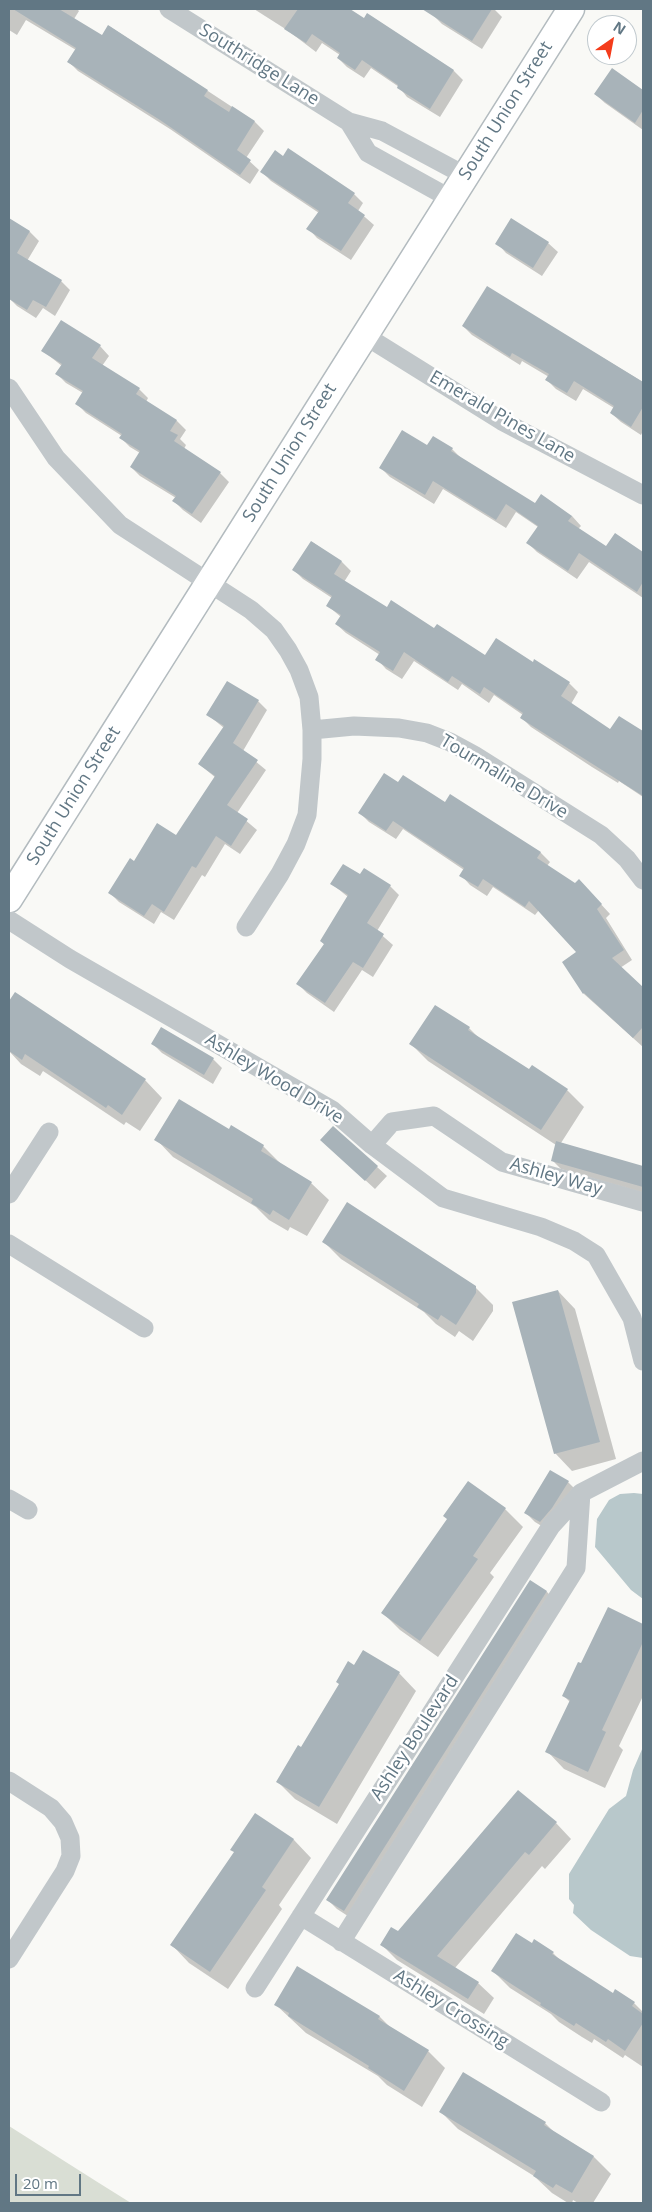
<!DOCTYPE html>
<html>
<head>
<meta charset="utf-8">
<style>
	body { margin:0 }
	#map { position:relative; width:652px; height:2212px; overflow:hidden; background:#f9f9f6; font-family:"Open Sans",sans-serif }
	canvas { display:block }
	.frame { position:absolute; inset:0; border:10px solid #617784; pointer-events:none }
	.north { position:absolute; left:587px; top:15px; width:50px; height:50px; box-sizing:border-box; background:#fff; border:1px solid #c0c9ce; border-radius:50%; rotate:33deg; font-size:14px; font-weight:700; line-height:20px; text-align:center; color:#617784 }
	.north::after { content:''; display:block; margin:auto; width:18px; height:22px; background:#f43c1b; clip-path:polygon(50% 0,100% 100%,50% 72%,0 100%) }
	.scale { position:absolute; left:15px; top:2174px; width:66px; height:22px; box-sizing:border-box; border:2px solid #617784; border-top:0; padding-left:6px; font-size:15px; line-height:18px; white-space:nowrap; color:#617784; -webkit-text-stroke:4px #fff; paint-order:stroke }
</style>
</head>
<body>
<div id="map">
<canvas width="652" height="2212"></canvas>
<div class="frame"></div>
<div class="north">N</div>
<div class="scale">20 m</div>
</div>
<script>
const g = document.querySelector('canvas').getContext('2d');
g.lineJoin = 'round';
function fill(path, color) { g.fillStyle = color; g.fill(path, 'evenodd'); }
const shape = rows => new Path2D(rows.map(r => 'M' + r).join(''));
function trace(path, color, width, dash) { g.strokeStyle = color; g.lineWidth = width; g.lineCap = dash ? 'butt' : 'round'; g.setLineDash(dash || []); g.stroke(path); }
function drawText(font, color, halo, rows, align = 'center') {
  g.font = font + ' "Open Sans",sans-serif'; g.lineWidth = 5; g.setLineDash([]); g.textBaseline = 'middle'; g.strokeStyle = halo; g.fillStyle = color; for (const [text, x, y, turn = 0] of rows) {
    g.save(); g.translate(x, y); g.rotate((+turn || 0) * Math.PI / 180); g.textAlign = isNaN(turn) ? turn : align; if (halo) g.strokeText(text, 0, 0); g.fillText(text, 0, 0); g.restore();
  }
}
fill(shape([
	[9,2126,99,2183,131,2203,9,2203]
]), '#d9ded4');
fill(shape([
	[634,1493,643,1494,643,1599,631,1590,595,1547,597,1519,609,1500,620,1494],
	[643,1747,643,1958,630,1956,591,1930,573,1913,574,1905,569,1899,569,1874,609,1809,626,1796,633,1770]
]), '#b8c8cb');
fill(shape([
	[9,9,77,9,79,11,74,19,102,37,109,26,255,122,264,131,246,158,259,170,250,184,170,129,78,71,69,62,76,50,26,20,17,35,9,30],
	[254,9,347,9,364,20,367,14,454,71,463,80,440,117,407,97,399,87,371,68,364,78,347,67,338,58,340,55,322,43,316,52,287,30],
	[437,9,494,9,502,17,482,49,442,24,433,15],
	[612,70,643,91,643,130,605,103,595,94],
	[288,150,354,194,363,203,358,211,374,225,351,260,317,238,308,228,319,213,271,181,262,172,283,157],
	[9,219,30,232,39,241,27,261,61,281,70,290,55,316,43,308,36,318,17,306,9,298,16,283,9,278],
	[512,220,548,243,558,252,542,276,506,253,497,243],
	[487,288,643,382,643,431,641,435,621,422,611,413,614,408,583,389,576,401,556,389,547,380,549,377,522,361,520,365,472,335,463,326],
	[100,346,109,356,102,366,139,389,148,398,146,402,177,421,186,430,180,439,186,445,184,449,220,473,229,482,201,523,183,510,174,501,176,498,140,476,131,467,140,453,130,447,121,438,122,436,86,413,77,404,83,393,66,383,57,374,62,366,43,351],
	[427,447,452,449,461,458,535,505,572,516,581,526,578,529,606,548,615,534,643,553,643,598,589,562,577,579,537,552,528,543,538,527,516,512,506,528,443,489,434,504,390,477,381,468],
	[312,542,342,562,351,571,344,582,387,609,435,630,485,657,533,664,569,683,578,692,571,704,610,731,619,717,643,732,643,797,619,781,618,783,592,767,531,727,522,718,523,715,494,695,489,703,462,684,458,690,414,661,402,679,386,669,377,659,380,655,346,633,336,624,341,617,328,606,332,598,303,579,294,570],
	[258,701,267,710,243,751,266,770,237,813,257,830,240,854,225,844,205,877,202,875,174,920,161,912,154,924,119,902,110,893,134,862,177,837,216,778,199,764,224,728,208,715],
	[398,784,445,804,450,796,541,853,550,862,547,866,575,885,588,890,610,914,606,918,632,960,620,968,643,989,643,1047,584,994,563,962,578,953,539,910,535,915,493,887,487,896,470,885,461,875,464,870,403,829,396,839,369,822,360,813],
	[361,876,390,886,399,895,377,931,393,945,373,977,362,970,334,1012,307,993,298,984,325,945,321,941,348,897,332,884],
	[15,993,145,1080,162,1098,140,1131,126,1122,124,1125,43,1071,40,1076,21,1064,9,1051,9,1003],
	[469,1028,479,1038,530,1071,567,1090,584,1107,561,1143,643,1167,643,1193,561,1169,552,1160,556,1145,428,1061,411,1044],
	[153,1044,213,1059,222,1068,213,1084,162,1053],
	[333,1127,387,1176,375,1189,329,1147],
	[229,1131,263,1146,281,1164,311,1183,329,1200,307,1236,290,1227,288,1231,269,1220,256,1207,173,1157,156,1139],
	[324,1242,475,1287,493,1305,493,1311,473,1341,459,1331,455,1337,436,1324,424,1312,341,1259],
	[558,1291,575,1309,616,1459,572,1471,555,1453],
	[568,1482,577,1491,550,1531,535,1522,526,1513],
	[468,1483,505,1509,523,1527,490,1573,494,1577,438,1657,400,1630,383,1613,448,1520],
	[530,1582,547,1592,556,1601,354,1920,337,1909,328,1900],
	[608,1609,643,1626,643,1696,619,1746,623,1750,605,1788,564,1769,547,1751,570,1702,564,1696,582,1665],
	[354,1666,399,1673,416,1691,337,1824,295,1799,278,1782,302,1749],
	[255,1815,294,1840,311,1858,279,1905,282,1909,228,1989,189,1963,172,1945,235,1853],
	[556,1823,571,1839,545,1869,542,1866,455,1968,478,1983,494,1998,484,2014,397,1960,382,1945],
	[535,1941,553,1953,563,1963,613,1994,634,2003,643,2012,643,2067,625,2055,623,2058,594,2039,592,2043,582,2037,559,2022,551,2014,510,1988,493,1971,532,1944],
	[298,1968,380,2017,391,2028,428,2051,445,2068,422,2107,387,2085,378,2076,306,2033,275,2004],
	[441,2112,545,2123,556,2134,594,2157,611,2174,593,2203,578,2203,573,2200,572,2203,568,2203,552,2193,534,2176,458,2129]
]), '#0003');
fill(shape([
	[13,9,59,9,102,35,108,25,208,90,204,96,229,112,232,106,255,121,237,150,251,160,240,175,160,120,67,62,76,48],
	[298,9,350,9,364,18,367,13,454,70,430,109,397,88,398,85,362,60,355,70,337,58,340,53,312,34,306,43,284,29],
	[422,9,492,9,472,41],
	[612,68,643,90,643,110,635,123,594,94],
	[288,148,355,193,348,203,365,215,341,251,306,229,319,211,260,172,275,150,283,156],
	[9,218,30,231,17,253,62,280,46,307,33,300,27,310,9,299],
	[511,218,549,242,533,268,495,244],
	[487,286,643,382,643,407,631,427,610,413,614,406,574,381,567,393,545,380,549,374,512,353,510,357,462,326],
	[61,320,101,345,92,358,140,388,136,394,177,420,170,431,178,435,174,441,221,472,192,514,172,501,176,496,130,467,140,451,119,438,122,434,75,404,83,391,55,374,62,364,41,351],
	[402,430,427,445,433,436,453,448,451,451,535,503,541,494,572,516,568,521,606,546,615,533,643,552,643,582,637,592,579,553,568,571,526,543,538,526,506,504,496,520,433,481,425,495,379,468],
	[311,541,342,561,334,574,387,607,391,600,434,628,437,624,485,655,496,638,533,662,534,659,570,682,561,696,610,729,619,716,643,731,643,796,520,718,523,713,484,687,480,694,452,676,448,682,404,652,393,671,375,660,380,652,335,624,341,615,326,606,332,596,292,570],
	[227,681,259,700,233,743,258,760,227,805,248,819,231,846,216,836,196,868,192,866,164,912,152,904,144,916,108,893,130,858,134,861,157,823,176,835,215,776,198,764,224,726,206,715],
	[384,773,398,782,403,775,445,802,450,794,541,852,537,858,575,883,579,879,602,904,597,909,624,950,612,958,643,987,643,1027,633,1038,584,993,583,994,562,962,576,952,529,901,525,907,483,879,478,887,459,876,464,868,393,821,386,831,358,813],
	[343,864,360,874,364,868,391,885,367,923,384,934,363,968,353,962,325,1003,296,984,324,944,320,941,348,895,330,884],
	[15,992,146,1079,122,1115,108,1105,106,1108,25,1054,22,1060,9,1051,9,1001],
	[435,1005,470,1027,468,1030,529,1069,532,1065,568,1089,541,1130,409,1044],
	[161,1027,214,1058,204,1075,151,1044],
	[179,1099,229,1129,231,1125,264,1145,261,1151,312,1182,289,1220,273,1210,270,1215,251,1203,253,1199,154,1140],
	[333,1126,378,1166,365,1181,320,1140],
	[556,1141,643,1166,643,1187,551,1161],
	[347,1202,476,1286,476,1293,456,1325,441,1315,438,1320,417,1307,419,1304,322,1242],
	[558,1290,600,1442,554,1454,512,1302],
	[550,1470,569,1481,552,1508,540,1522,524,1513],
	[468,1481,506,1508,473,1556,478,1559,420,1641,381,1613,447,1519,443,1516],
	[530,1580,547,1591,344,1911,326,1900],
	[608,1607,643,1624,643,1642,602,1730,606,1732,588,1772,545,1752,570,1700,562,1696,578,1662,581,1663],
	[363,1650,400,1672,319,1807,276,1782,298,1745,301,1747,339,1684,336,1682,348,1661,354,1665],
	[518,1790,557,1822,529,1855,525,1852,437,1956,479,1982,468,1999,380,1945,391,1927,398,1931],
	[255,1813,294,1839,262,1887,266,1890,210,1972,170,1945,234,1852,230,1850],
	[516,1933,532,1943,534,1939,554,1952,552,1954,613,1993,615,1989,635,2002,632,2006,643,2014,643,2023,625,2051,608,2039,606,2042,576,2023,574,2026,540,2005,541,2003,491,1971],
	[297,1966,380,2016,378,2019,429,2050,404,2091,368,2068,369,2066,288,2016,289,2013,274,2005],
	[463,2072,546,2122,544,2125,594,2156,572,2193,556,2184,553,2188,533,2176,536,2171,439,2112]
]), '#a8b3b9');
const secondary = shape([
	[9,899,571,9]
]);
trace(secondary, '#b3bbbf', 29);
trace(shape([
	[169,9,349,122,382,131,466,176],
	[349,122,368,153,451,199],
	[364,335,502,421,643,495],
	[9,388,56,458,120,525,251,610,274,630,288,650,299,670,309,697,312,730,312,759,307,815,296,844,280,874,246,927],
	[312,730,354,726,399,728,427,733,450,742,474,755,601,835,627,859,643,880],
	[9,920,70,959,332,1110,372,1145,443,1198,541,1227,574,1241,596,1255,632,1318,643,1361],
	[372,1145,392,1122,434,1116,502,1162,643,1202],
	[9,1194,49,1132],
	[9,1244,144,1328],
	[9,1499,28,1510],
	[9,1781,51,1808,63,1822,70,1838,71,1856,65,1871,9,1959],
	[301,1916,601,2102],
	[341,1942,576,1568,581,1493],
	[255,1988,551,1526,581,1493,643,1461]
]), '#c1c7ca', 19);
trace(secondary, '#fff', 26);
drawText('18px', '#617784', '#fff', [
	["Southridge Lane",259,65,32],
	["South Union Street",506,111,-58],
	["Emerald Pines Lane",502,417,30],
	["South Union Street",290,453,-58],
	["Tourmaline Drive",504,777,31],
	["South Union Street",74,796,-58],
	["Ashley Wood Drive",274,1079,31],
	["Ashley Way",556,1177,16],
	["Ashley Boulevard",415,1738,-57],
	["Ashley Crossing",451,2009,32]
]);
</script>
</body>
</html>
